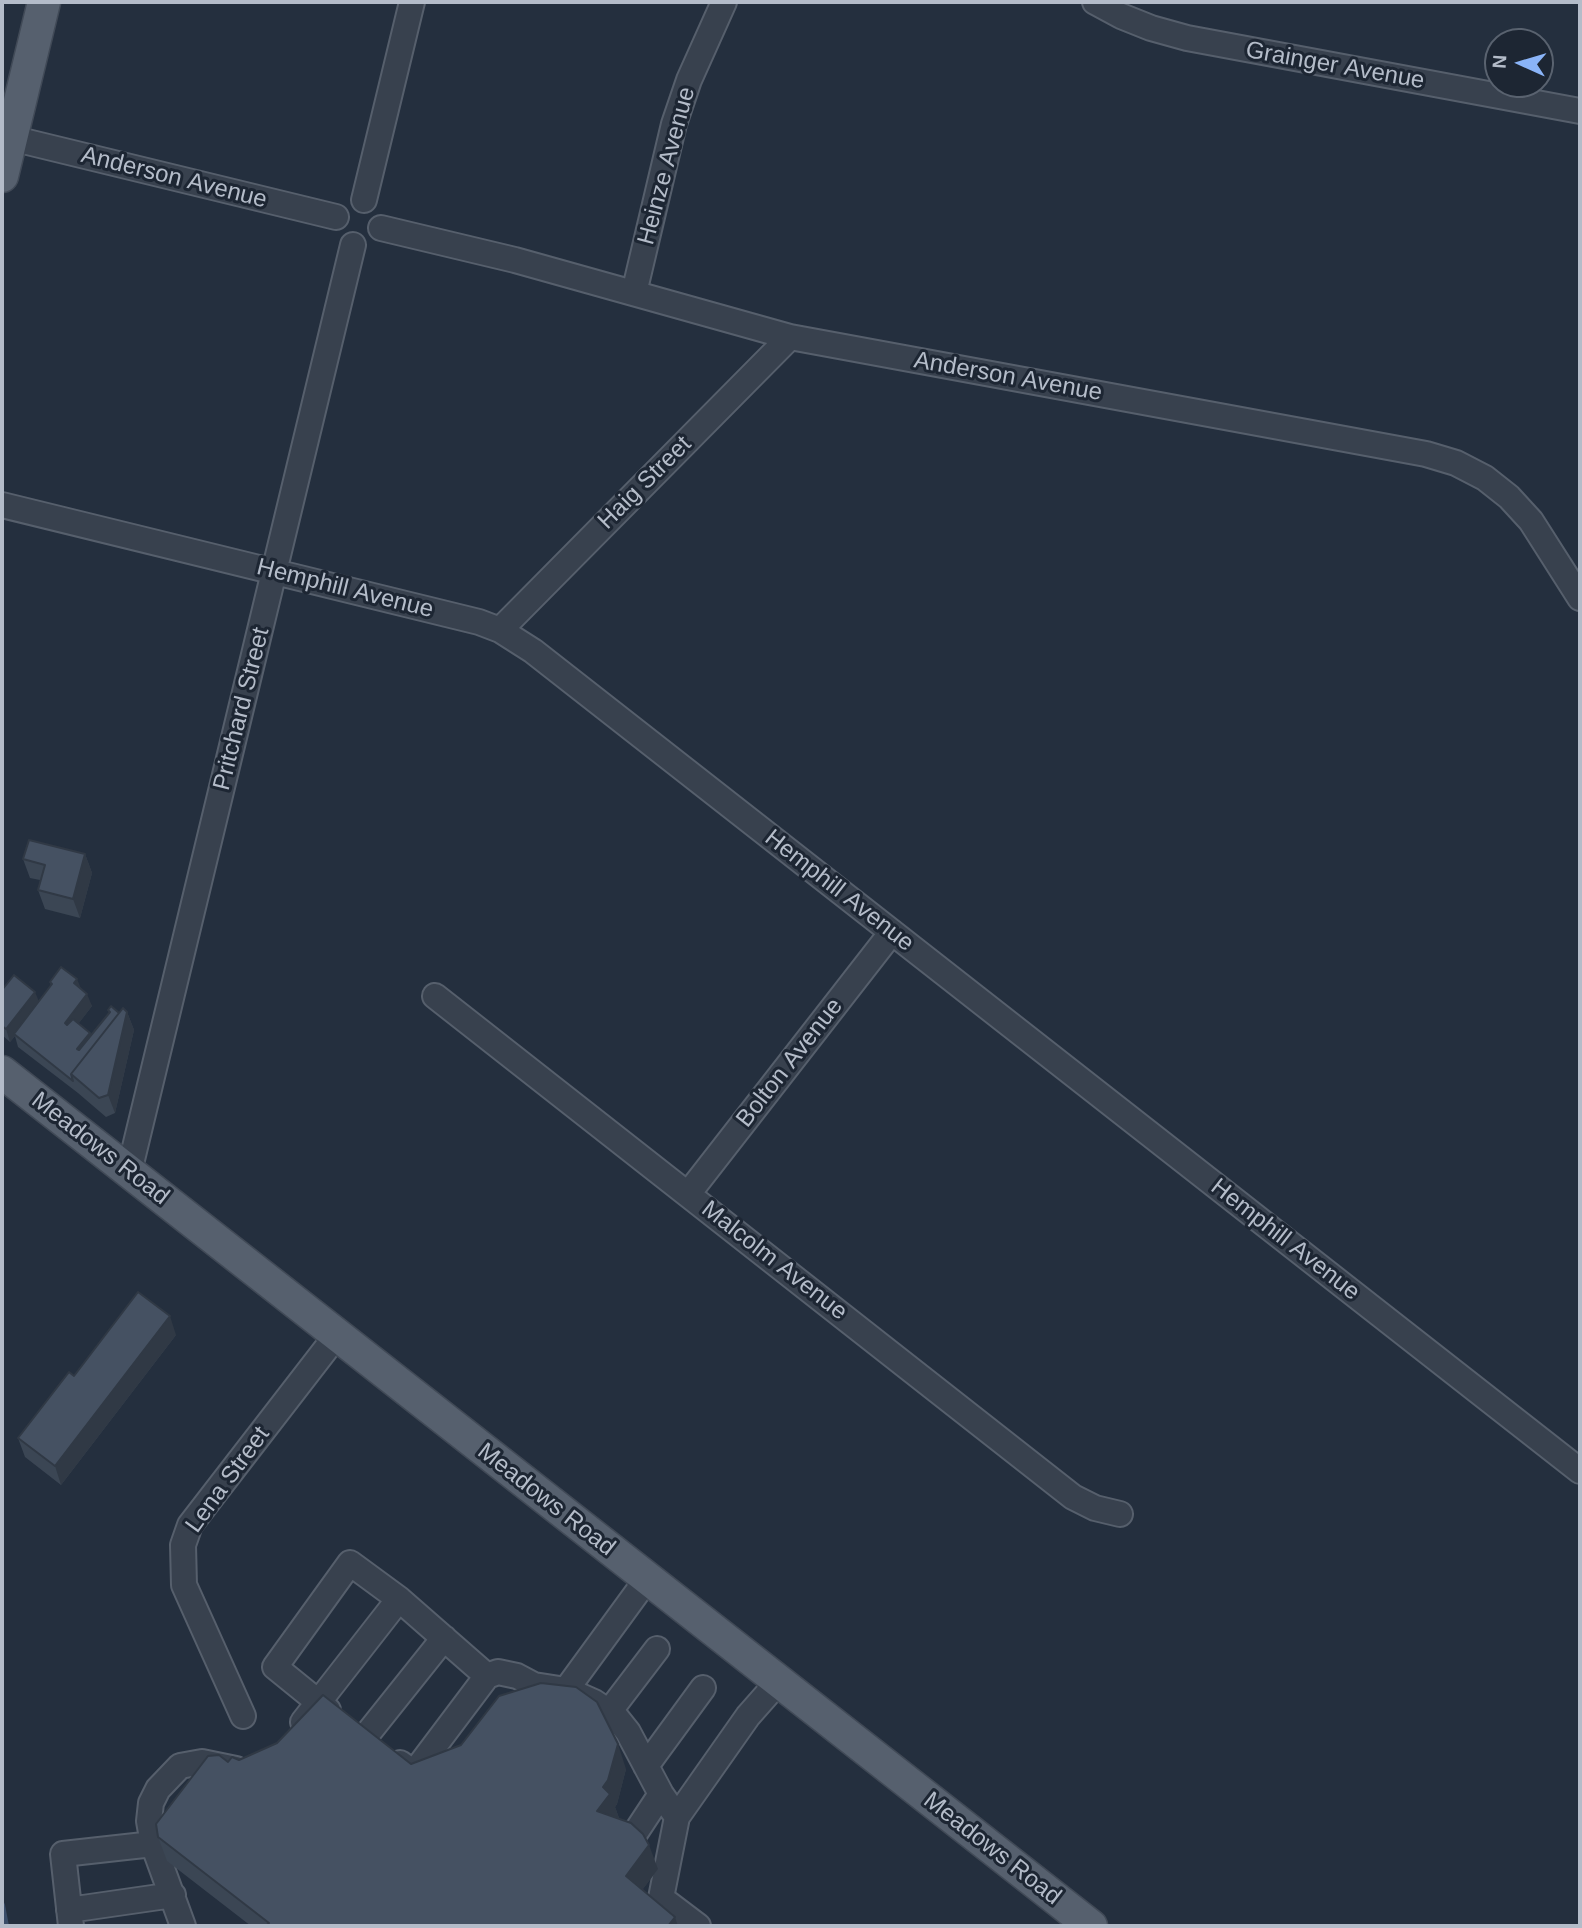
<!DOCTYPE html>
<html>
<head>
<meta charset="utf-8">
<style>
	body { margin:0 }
	#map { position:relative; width:1582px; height:1928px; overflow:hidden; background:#242f3e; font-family:Arial,sans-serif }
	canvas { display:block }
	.frame { position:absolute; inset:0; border:4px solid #b4bcc9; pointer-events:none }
	.north { position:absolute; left:1484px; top:28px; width:70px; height:70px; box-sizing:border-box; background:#1d2633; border:2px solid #59626f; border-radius:50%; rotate:274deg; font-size:19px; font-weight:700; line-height:28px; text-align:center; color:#b4bcc9 }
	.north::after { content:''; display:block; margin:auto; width:24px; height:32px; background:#8ab4f8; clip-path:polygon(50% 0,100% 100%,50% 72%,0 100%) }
</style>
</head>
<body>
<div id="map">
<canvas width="1582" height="1928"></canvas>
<div class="frame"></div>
<div class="north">N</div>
</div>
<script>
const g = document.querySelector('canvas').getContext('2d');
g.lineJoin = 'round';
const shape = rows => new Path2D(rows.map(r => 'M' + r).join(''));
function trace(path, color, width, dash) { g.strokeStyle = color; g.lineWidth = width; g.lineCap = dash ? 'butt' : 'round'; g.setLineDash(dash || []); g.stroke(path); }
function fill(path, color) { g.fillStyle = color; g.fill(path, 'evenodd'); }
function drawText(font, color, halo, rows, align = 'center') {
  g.font = font + ' Arial,sans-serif'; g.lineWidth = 6; g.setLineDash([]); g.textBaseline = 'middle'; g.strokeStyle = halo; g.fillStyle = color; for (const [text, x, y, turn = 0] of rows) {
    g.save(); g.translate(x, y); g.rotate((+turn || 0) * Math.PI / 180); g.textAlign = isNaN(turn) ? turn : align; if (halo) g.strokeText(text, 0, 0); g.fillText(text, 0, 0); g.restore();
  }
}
trace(shape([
	[2,1905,6,1926]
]), '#394c67', 6);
const minor = shape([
	[1095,2,1121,16,1151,28,1187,38,1580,111],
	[11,138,336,217],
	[364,200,412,2],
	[381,228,515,260,790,337,1426,454,1456,463,1485,478,1509,497,1531,521,1580,598],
	[634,293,674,124,689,80,724,2],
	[2,505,479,622,500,630,533,651,1580,1471],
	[500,630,790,337],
	[435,996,1073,1497,1095,1508,1120,1514],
	[129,1172,353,245],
	[688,1194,892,932],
	[567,1690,594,1702,616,1717,628,1732,661,1794,677,1817],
	[328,1710,275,1667,350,1563,399,1599],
	[609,1712,657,1649],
	[243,1716,184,1585,183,1545,190,1525,336,1336],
	[303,1722,399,1599,487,1676,498,1672,517,1676,534,1685,566,1690,647,1579],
	[365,1737,444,1638],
	[400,1763,414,1773,487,1676],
	[646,1766,703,1688],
	[628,1844,661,1794],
	[69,1910,173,1895],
	[71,1926,63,1854,153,1844],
	[183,1926,153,1844,149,1821,151,1803,158,1789,180,1766,202,1762,236,1769],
	[698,1926,661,1898,677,1817,748,1716,778,1682]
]);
const major = shape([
	[2,176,44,2],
	[2,1072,1091,1926]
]);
trace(minor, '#565f6c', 28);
trace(major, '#414a57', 35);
trace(minor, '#38414e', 24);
trace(major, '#56606e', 32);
fill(shape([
	[85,854,92,873,80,918,45,909,38,890,40,880,30,878,23,859],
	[50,982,81,989,92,1006,78,1024,90,1033,91,1035,109,1013,108,1010,119,1013,127,1012,134,1030,115,1113,106,1117,78,1093,18,1047,15,1036,10,1042,2,1035,2,990,39,1002,51,986],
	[176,1335,61,1485,25,1457,18,1438,74,1376],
	[239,1760,626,1769,617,1804,615,1807,619,1818,658,1869,642,1890,675,1917,678,1926,251,1926,167,1861,158,1837,228,1762]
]), '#3b4654');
fill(shape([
	[85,854,92,873,80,918,73,899],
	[77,979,82,991,74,983],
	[35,992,40,1004,14,1034,15,1036,10,1042,6,1029],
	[87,994,92,1006,69,1036,65,1023],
	[127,1012,134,1030,115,1113,108,1095],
	[90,1033,95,1045,81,1061,77,1049],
	[170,1316,176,1335,61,1485,55,1466],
	[618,1744,626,1769,617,1804,615,1807,619,1818,597,1811,603,1787],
	[649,1845,658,1869,634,1901,626,1876],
	[675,1917,678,1926,668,1926]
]), '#303945');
const building = shape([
	[29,840,85,854,73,899,38,890,45,865,23,859,29,840],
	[61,967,77,979,74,983,87,994,65,1023,67,1025,73,1019,90,1033,77,1049,79,1050,110,1012,108,1010,111,1006,119,1013,71,1074,73,1081,14,1034,52,984,50,982,61,967],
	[14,975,35,992,6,1029,2,1026,2,990,14,975],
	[123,1008,127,1012,108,1095,99,1098,71,1074,123,1008],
	[138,1292,170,1316,55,1466,18,1438,69,1372,74,1376,138,1292],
	[541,1683,576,1687,597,1702,618,1744,608,1780,603,1787,610,1794,597,1811,631,1823,643,1834,649,1845,626,1876,675,1917,668,1926,266,1926,269,1923,158,1837,156,1824,208,1756,219,1755,228,1762,232,1757,239,1760,277,1743,323,1695,411,1764,461,1745,499,1696,541,1683]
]);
fill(building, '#455162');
trace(building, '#303945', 2);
drawText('24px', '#b4bcc9', '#1d2633', [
	["Grainger Avenue",1335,66,10],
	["Heinze Avenue",667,166,-75],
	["Anderson Avenue",174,178,14],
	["Anderson Avenue",1008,377,10],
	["Haig Street",645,483,-45],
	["Hemphill Avenue",345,589,14],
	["Pritchard Street",242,709,-76],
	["Hemphill Avenue",839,891,38],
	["Bolton Avenue",790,1063,-52],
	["Meadows Road",100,1149,38],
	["Hemphill Avenue",1285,1240,38],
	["Malcolm Avenue",774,1261,38],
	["Lena Street",228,1480,-54],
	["Meadows Road",546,1500,38],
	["Meadows Road",992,1849,38]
]);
</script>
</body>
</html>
